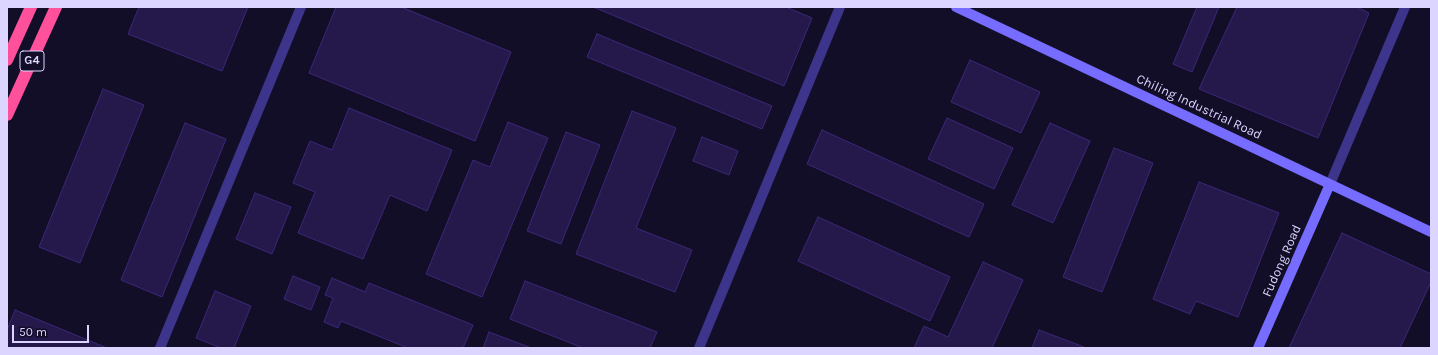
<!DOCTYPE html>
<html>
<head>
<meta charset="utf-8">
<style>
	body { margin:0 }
	#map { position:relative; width:1438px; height:355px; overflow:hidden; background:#130e28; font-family:Karla,sans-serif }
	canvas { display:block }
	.frame { position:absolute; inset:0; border:8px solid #dcd5ff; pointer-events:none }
	.scale { position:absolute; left:12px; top:325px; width:77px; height:18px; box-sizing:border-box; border:2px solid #dcd5ff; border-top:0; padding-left:5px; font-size:12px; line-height:14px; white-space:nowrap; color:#dcd5ff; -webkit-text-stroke:3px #130e28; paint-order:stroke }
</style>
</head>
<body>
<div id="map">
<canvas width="1438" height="355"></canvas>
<div class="frame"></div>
<div class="scale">50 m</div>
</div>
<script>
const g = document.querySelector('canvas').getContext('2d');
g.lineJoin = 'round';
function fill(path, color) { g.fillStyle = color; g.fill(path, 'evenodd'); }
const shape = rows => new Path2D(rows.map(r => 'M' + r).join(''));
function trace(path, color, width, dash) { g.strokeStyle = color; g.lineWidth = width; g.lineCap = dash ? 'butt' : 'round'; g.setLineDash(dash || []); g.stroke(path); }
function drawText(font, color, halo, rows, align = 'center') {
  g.font = font + ' Karla,sans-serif'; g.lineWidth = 3; g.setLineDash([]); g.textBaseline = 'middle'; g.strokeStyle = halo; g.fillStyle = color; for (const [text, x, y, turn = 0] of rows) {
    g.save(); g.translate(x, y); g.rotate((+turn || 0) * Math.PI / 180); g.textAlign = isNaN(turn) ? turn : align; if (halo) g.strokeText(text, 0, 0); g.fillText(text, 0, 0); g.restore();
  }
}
const building = shape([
	[139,7,248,7,222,71,128,34,139,7],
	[336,7,401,7,511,52,475,141,309,73,336,7],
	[593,7,786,7,812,18,784,86,593,7],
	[1197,7,1219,7,1192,72,1173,64,1197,7],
	[1237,7,1357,7,1369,13,1318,138,1199,89,1237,7],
	[597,34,772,106,762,129,587,57,597,34],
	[970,60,1040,92,1021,133,951,102,970,60],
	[103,89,144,105,80,263,39,247,103,89],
	[349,108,452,150,427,211,390,195,363,259,298,233,315,192,293,183,310,141,332,150,349,108],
	[632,111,676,128,636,228,692,250,675,292,576,254,632,111],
	[947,118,1013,148,994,189,928,159,947,118],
	[508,122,548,138,482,297,426,274,473,160,490,167,508,122],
	[185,123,226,139,162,297,121,280,185,123],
	[1050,123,1090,141,1053,223,1012,205,1050,123],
	[822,130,984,204,969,237,807,164,822,130],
	[566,132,600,145,561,244,527,231,566,132],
	[702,137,738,151,729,175,693,161,702,137],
	[1114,148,1153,163,1102,292,1063,277,1114,148],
	[1199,182,1279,213,1238,317,1196,301,1190,314,1153,299,1199,182],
	[255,193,291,207,272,254,236,239,255,193],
	[818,217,950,277,930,321,798,261,818,217],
	[1342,233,1431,274,1431,282,1400,348,1289,348,1342,233],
	[983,262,1023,280,992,348,914,348,924,326,948,337,983,262],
	[293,276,320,287,311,310,284,299,293,276],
	[332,278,365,292,369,283,473,325,463,348,408,348,341,321,338,328,324,322,333,298,325,295,332,278],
	[525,281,657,332,650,348,583,348,510,319,525,281],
	[215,291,251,306,234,348,221,348,196,338,215,291],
	[15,310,107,348,7,348,7,330,15,310],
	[1039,330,1084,347,1083,348,1032,348,1039,330],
	[489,332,529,347,528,348,483,348,489,332]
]);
fill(building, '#25184b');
trace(building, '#3c2879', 1);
trace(shape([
	[1330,184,1405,7],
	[160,348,301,7],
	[699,348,840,7]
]), '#3c358b', 10);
trace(shape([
	[956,7,1431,232],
	[1258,348,1330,184]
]), '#766cff', 10);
trace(shape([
	[7,60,31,7],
	[7,115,56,7]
]), '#ff509c', 12);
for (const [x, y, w] of [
	[32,61,24]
]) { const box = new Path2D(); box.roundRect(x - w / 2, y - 10, w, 20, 3); g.fillStyle = '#130e28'; g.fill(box); trace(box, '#dcd5ff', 1); }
drawText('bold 12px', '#dcd5ff', null, [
	["G4",32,61]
]);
drawText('13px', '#dcd5ff', '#130e28', [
	["Chiling Industrial Road",1199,107,25],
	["Fudong Road",1282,261,-66]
]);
</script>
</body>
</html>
